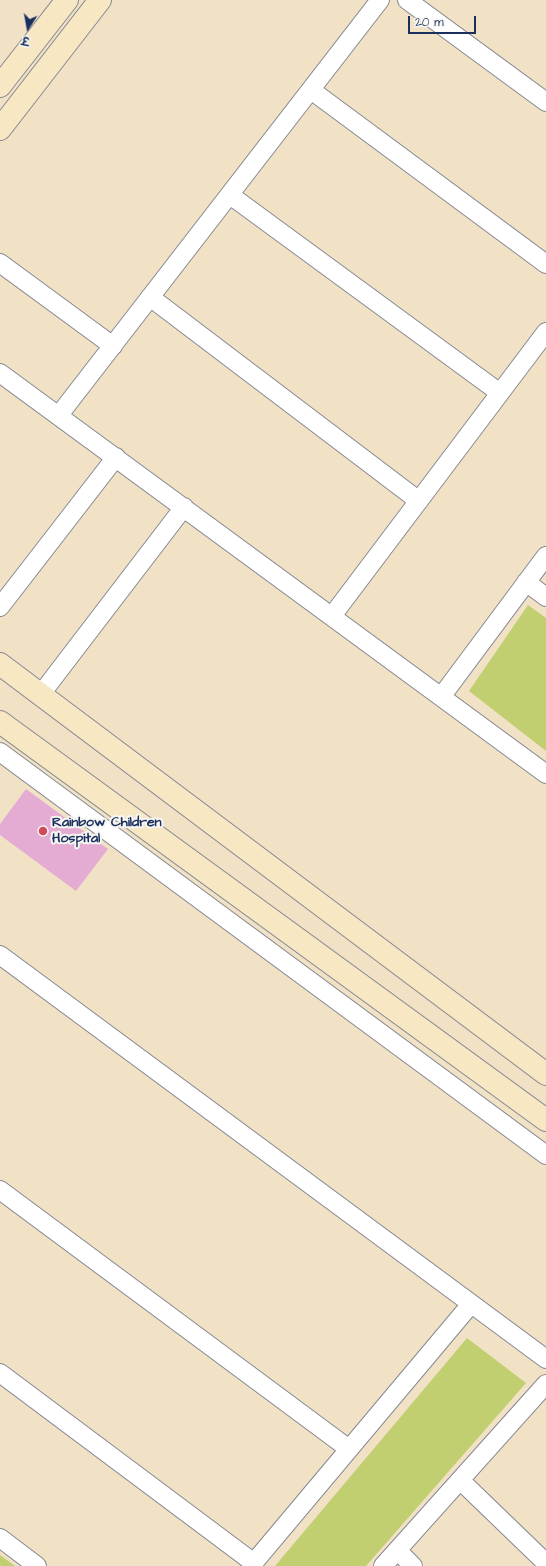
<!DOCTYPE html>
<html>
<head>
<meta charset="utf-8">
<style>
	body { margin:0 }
	#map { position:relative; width:546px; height:1566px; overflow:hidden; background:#f1e2c6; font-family:"Architects Daughter","Playpen Sans Deva",sans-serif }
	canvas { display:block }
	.north { position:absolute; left:8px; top:8px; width:40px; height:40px; -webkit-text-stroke:3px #f6f6f2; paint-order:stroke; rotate:191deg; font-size:11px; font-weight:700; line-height:16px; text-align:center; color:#1b2f5e }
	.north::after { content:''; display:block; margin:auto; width:14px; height:18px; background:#1b2f5e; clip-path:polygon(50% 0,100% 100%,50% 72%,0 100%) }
	.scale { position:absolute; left:408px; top:16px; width:68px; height:18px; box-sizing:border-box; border:2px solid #1b2f5e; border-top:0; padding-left:5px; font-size:12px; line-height:14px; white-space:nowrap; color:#1b2f5e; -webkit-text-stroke:3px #f6f6f2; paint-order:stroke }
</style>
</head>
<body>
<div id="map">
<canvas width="546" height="1566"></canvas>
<div class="north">उ</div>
<div class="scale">20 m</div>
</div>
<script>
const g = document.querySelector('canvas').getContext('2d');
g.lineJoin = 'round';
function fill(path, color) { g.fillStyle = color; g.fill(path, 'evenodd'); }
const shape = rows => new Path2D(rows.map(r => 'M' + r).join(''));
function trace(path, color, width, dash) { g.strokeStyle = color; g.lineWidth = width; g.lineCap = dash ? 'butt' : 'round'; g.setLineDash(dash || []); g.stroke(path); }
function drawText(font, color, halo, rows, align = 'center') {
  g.font = font + ' "Architects Daughter",sans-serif'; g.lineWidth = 4; g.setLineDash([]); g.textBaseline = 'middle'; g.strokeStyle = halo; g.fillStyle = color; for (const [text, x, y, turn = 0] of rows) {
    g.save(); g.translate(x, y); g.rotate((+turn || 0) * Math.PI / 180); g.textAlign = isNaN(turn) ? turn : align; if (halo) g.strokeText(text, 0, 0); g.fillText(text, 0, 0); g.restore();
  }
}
fill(shape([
	[528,605,546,618,546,751,469,691],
	[467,1338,526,1383,366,1566,275,1566],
	[0,1555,15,1566,0,1566]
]), '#c2cf71');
fill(shape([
	[26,789,108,849,76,891,0,835,0,824]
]), '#e4acd2');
const street = shape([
	[407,0,546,102],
	[311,90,546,264],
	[230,195,500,393],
	[0,263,113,346],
	[150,297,419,501],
	[0,373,546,774],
	[59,415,380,0],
	[526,582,546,597],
	[0,607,116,457],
	[332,616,546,332],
	[41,694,184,507],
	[441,697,546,556],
	[0,752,546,1155],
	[0,955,546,1359],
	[0,1190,349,1449],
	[0,1373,254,1563],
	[460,1480,546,1563],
	[0,1538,37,1566],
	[397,1550,413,1566],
	[251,1566,471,1304],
	[383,1566,546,1384]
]);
const secondary = shape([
	[0,86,67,0],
	[0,129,100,0],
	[0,664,546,1074],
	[0,722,546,1120]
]);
trace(street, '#868892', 20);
trace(secondary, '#868892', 24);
trace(street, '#fff', 18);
trace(secondary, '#f7e8c3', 22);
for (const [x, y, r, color] of [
	[43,831,5,"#d1495b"]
]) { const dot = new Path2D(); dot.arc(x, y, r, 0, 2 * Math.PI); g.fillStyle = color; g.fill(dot); trace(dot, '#f6f6f2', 1.5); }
drawText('bold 14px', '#1b2f5e', '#f6f6f2', [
	["Rainbow Children",52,823],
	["Hospital",52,839]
], 'left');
</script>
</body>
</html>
